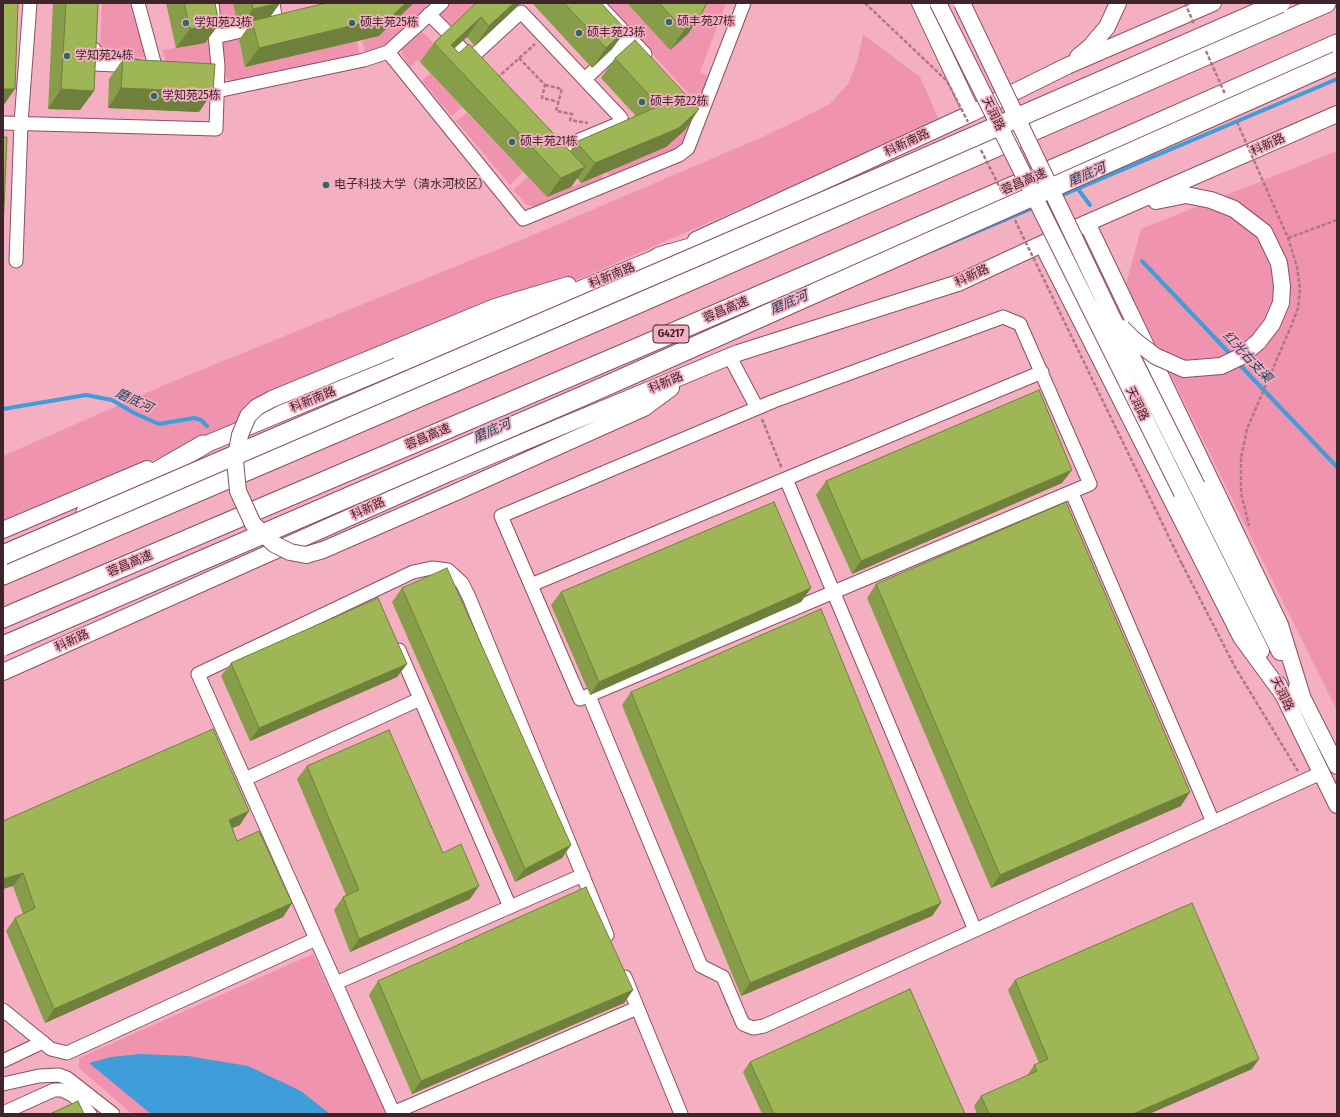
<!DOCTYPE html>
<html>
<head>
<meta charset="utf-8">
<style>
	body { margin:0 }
	#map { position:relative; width:1340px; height:1117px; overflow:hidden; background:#f4afc1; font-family:"Fira Sans Condensed",sans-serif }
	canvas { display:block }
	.frame { position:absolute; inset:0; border:4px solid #3f242c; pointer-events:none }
</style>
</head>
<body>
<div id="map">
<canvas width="1340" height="1117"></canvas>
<div class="frame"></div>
</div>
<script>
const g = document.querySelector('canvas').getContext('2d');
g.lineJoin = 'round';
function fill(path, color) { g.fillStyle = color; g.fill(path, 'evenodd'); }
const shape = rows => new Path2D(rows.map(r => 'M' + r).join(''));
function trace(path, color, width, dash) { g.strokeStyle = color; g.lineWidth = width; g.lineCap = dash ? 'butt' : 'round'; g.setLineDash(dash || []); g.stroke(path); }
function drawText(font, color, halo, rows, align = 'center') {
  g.font = font + ' "Fira Sans Condensed","Noto Sans SC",sans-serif'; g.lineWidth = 3.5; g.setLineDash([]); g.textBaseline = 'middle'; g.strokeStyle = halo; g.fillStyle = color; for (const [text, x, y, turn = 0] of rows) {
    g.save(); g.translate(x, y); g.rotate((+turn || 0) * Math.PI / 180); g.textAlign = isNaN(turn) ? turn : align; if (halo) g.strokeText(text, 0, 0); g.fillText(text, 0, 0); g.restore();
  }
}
fill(shape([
	[102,3,139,3,146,57,102,55,100,49],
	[210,3,215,64,171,63,166,61,162,50,205,43],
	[219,3,234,3,239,26,222,30],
	[414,3,436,3,391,45,365,54,362,40,379,36],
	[450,3,483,3,455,29,439,13],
	[606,3,726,3,700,72,710,77,703,92,697,94,688,93],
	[421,31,437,46,420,62,417,60,410,67,402,54,402,49],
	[863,34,920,77,940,122,422,347,3,523,3,456,174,381,533,235,765,136,830,104,848,84,857,62],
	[238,36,245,67,357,41,360,55,235,81,227,79,224,73,223,39],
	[430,73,462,107,452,116,422,81],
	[467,113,523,172,510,185,456,121],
	[693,116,691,126,684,143,678,148,610,177,607,172,666,147],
	[1337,151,1337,711,1126,284,1141,229],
	[601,175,603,180,536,208,526,204,513,190,528,177,547,197],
	[313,954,387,1114,132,1114,79,1068,79,1058]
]), '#f093ae');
fill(shape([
	[140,1054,188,1056,248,1066,301,1091,330,1114,151,1114,89,1063,111,1057]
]), '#3f9dda');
trace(shape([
	[1078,189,1090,205],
	[1058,197,1337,79],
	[934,250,1035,207],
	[1142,261,1232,356],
	[1238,363,1337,467],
	[3,409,86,395,112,400,134,413,159,424,194,418,201,420,207,426]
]), '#3f9dda', 4);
const minor = shape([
	[138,3,155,66],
	[597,3,645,54],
	[429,14,448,33],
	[215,37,276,23,273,3],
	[459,46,475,63],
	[94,49,94,64,137,66],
	[388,52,523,219,679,155,688,148,744,3],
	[471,58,521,12,621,118,618,124,556,150,551,145],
	[585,79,629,37],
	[217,91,364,60,388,52,442,3],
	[3,123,216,129,218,66,212,3],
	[16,261,21,123,30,3],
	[1003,317,1020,324,1090,484,580,699,501,516,774,401,1003,317],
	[730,357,757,408],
	[786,479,975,930],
	[1072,493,1213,822],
	[531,585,1042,372],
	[399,650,510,907],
	[589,696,701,966,723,977,743,1024,753,1028,764,1026,1321,773],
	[245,779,420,699],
	[625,977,681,1114],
	[336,983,583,875],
	[3,1010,51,1049,67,1053,316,939],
	[3,1061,43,1042],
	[3,1084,39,1076,59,1075,67,1078,113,1114],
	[3,1113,54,1090,62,1090,74,1096,90,1114],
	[393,1113,637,1008],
	[394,1114,198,674,413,572,432,568,448,570,462,583,469,597,607,935]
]);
const major = shape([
	[920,3,972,113],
	[1078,57,1090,47,1107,27,1118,3],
	[1156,201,1186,195,1211,200,1234,209,1264,232,1279,263,1282,286,1281,303,1272,324,1258,342],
	[1087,223,1280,625,1302,696],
	[696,240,972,113,1067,66,1213,3],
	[1042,244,1241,637,1282,693],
	[391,350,495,307,568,285],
	[192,450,670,252],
	[1197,486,1280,652],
	[454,493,644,408,671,388],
	[1182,493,1261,651],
	[3,530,147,469],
	[3,672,449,473,738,353,958,283,1087,223,1337,114],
	[1278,684,1337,805],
	[1297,687,1337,766]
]);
const highway = shape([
	[659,257,722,239],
	[86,512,203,445],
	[3,575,632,306,1326,3],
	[3,618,642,346,1088,154,1337,44]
]);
trace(minor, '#8c4f61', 15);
trace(major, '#8c4f61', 18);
trace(highway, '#8c4f61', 21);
trace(shape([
	[519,58,545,85,542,98,559,102],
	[497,78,535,44],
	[545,85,562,89,556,111,572,114,570,120,588,123],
	[1288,238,1337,220],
	[762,419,782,469],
	[1241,458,1241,493,1249,526],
	[1182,564,1235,667,1298,771]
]), '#ad7886', 2.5, [4, 2]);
trace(minor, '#fff', 13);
trace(major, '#fff', 16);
trace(highway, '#fff', 19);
const majorBridge = shape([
	[938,3,1182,493],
	[962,3,1112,317,1197,486],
	[1122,328,1133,339,1155,356,1184,369,1221,366,1240,357,1258,342],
	[391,350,272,399,257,407,248,416,240,435,235,461,238,491,253,524,274,544,290,552,306,555,323,550,454,493]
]);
const highwayBridge = shape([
	[3,555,911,164,1280,3],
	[3,646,590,393,1337,61]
]);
trace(majorBridge, '#8c4f61', 18, []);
trace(highwayBridge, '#8c4f61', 21, []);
trace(shape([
	[865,3,947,81,968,122],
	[1185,3,1194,24],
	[1206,51,1225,94],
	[1237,122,1288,238,1297,267,1300,289,1298,308,1292,324,1247,429,1241,458],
	[981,150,1003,194],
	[1015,220,1182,564]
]), '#ad7886', 2.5, [4, 2]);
trace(majorBridge, '#fff', 16);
trace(highwayBridge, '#fff', 19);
fill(shape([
	[53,3,98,3,94,91,80,110,48,109],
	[166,3,215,3,219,24,205,43,176,48],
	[233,3,280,3,271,16,379,36,245,67,239,40,248,27,239,29],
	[476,3,521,3,475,46,467,37,454,48,459,53,570,151,576,142,636,116,601,78,615,58,686,129,666,147,581,183,577,178,571,187,547,197,420,62,434,43],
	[532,3,601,3,626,30,612,49,592,68],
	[627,3,707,3,688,34,670,50],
	[123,59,199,112,108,108,109,79],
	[826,481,1062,483,852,574,816,495],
	[876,584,1181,806,991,888,867,598],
	[402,588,571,845,562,858,515,882,392,602],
	[811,588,801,602,590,695,551,605,561,592],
	[231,663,407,664,397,677,250,741,221,676],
	[631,692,941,903,932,916,741,996,622,705],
	[307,766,443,853,470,899,350,952,334,910,343,897,346,895,297,779],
	[3,821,240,825,232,828,237,841,292,903,283,917,45,1023,6,931,15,918,23,914,13,886],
	[1015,980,1252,1069,1149,1114,977,1114,974,1106,981,1096,1027,1076,1034,1065,1039,1063,1008,990],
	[378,981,633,990,624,1003,412,1094,369,995],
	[750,1062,965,1114,762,1114,743,1072]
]), '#889d49');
fill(shape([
	[280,3,266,22,252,21,248,27,239,29,253,9],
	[406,3,414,3,379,36,245,67,259,48],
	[514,3,521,3,475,46,489,26],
	[701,14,688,34,670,50,684,30],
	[481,17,467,37,446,56,451,45],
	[219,24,205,43,176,48,190,29],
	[626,30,612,49,592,68,606,48],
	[121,88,213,92,199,112,108,108],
	[3,89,15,89,3,106],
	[61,89,94,91,80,110,48,109],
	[699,109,686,129,666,147,581,183,595,163],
	[585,167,571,187,547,197,561,178],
	[1072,470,1062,483,852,574,861,561],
	[811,588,801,602,590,695,599,682],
	[407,664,397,677,250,741,259,728],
	[1190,792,1181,806,991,888,1000,875],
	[249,811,240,825,220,833,229,820],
	[571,845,562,858,515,882,525,869],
	[23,873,13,886,3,889,3,879],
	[479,886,470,899,350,952,359,939],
	[292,903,283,917,45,1023,54,1009],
	[941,903,932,916,741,996,750,983],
	[633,990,624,1003,412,1094,421,1081],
	[1259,1059,1252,1069,1149,1114,1133,1114]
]), '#6f7f3c');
const building = shape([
	[3,3,18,3,15,89,3,89,3,3],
	[66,3,98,3,94,91,61,89,66,3],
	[184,3,215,3,219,24,190,29,184,3],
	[252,3,279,3,253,9,252,3],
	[326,3,406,3,392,16,259,48,252,21,326,3],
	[476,3,514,3,489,26,481,17,451,45,459,53,469,44,585,167,561,178,434,43,476,3],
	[564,3,601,3,626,30,606,48,564,3],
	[659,3,707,3,701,14,684,30,659,3],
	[635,40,699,109,679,128,595,163,576,142,659,106,615,58,635,40],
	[123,59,215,64,213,92,121,88,123,59],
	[3,137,7,137,3,230,3,137],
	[1039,390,1072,470,861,561,826,481,1039,390],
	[774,502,811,588,599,682,561,592,774,502],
	[1066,502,1190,792,1000,875,876,584,1066,502],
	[447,568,571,845,525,869,402,588,447,568],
	[378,598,407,664,259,728,231,663,378,598],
	[821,609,941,903,750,983,631,692,821,609],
	[213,729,249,811,229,820,237,841,259,831,292,903,54,1009,15,918,35,908,23,873,3,879,3,821,213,729],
	[389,730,443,853,461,844,479,886,359,939,343,897,359,890,307,766,389,730],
	[586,887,633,990,421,1081,378,981,586,887],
	[1192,903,1259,1059,1133,1114,989,1114,981,1096,1037,1071,1034,1065,1048,1059,1015,980,1192,903],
	[910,989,965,1114,774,1114,750,1062,910,989],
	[78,1101,84,1114,50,1114,78,1101]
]);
fill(building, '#9eb655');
trace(building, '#6f7f3c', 1);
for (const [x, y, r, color] of [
	[669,22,4,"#266c62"],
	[186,23,4,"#266c62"],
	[352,23,4,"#266c62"],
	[579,33,4,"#266c62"],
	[67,56,4,"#266c62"],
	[154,96,4,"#266c62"],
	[642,102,4,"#266c62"],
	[512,142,4,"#266c62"],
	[326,185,4,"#266c62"]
]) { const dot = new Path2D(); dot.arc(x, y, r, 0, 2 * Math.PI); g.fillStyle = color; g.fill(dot); trace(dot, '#f4afc1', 1.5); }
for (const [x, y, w] of [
	[671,334,36]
]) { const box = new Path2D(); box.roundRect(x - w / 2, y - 9, w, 18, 3); g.fillStyle = '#f4afc1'; g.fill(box); trace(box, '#3f242c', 1); }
drawText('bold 11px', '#3f242c', null, [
	["G4217",671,334]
]);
drawText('12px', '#3f242c', '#f4afc1', [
	["硕丰苑27栋",677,22],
	["学知苑23栋",194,23],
	["硕丰苑25栋",360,23],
	["硕丰苑23栋",587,33],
	["学知苑24栋",75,56],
	["学知苑25栋",162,96],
	["硕丰苑22栋",650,102],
	["硕丰苑21栋",520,142],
	["电子科技大学（清水河校区）",334,185]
], 'left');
drawText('12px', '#3f242c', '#f4afc1', [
	["天润路",993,114,64],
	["科新南路",907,143,-25],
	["科新路",1268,145,-24],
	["蓉昌高速",1024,182,-23],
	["科新南路",612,276,-22],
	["科新路",972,276,-24],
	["蓉昌高速",726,310,-23],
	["科新路",666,383,-23],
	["科新南路",313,400,-22],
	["天润路",1137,404,64],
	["蓉昌高速",428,437,-23],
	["科新路",368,509,-24],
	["蓉昌高速",130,564,-23],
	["科新路",72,641,-24],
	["天润路",1282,694,64]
]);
drawText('italic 13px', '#1c425c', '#f4afc1', [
	["磨底河",1087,175,-23],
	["磨底河",789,303,-23],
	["红光右支渠",1247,357,47],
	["磨底河",134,401,25],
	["磨底河",492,431,-23]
]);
</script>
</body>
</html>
